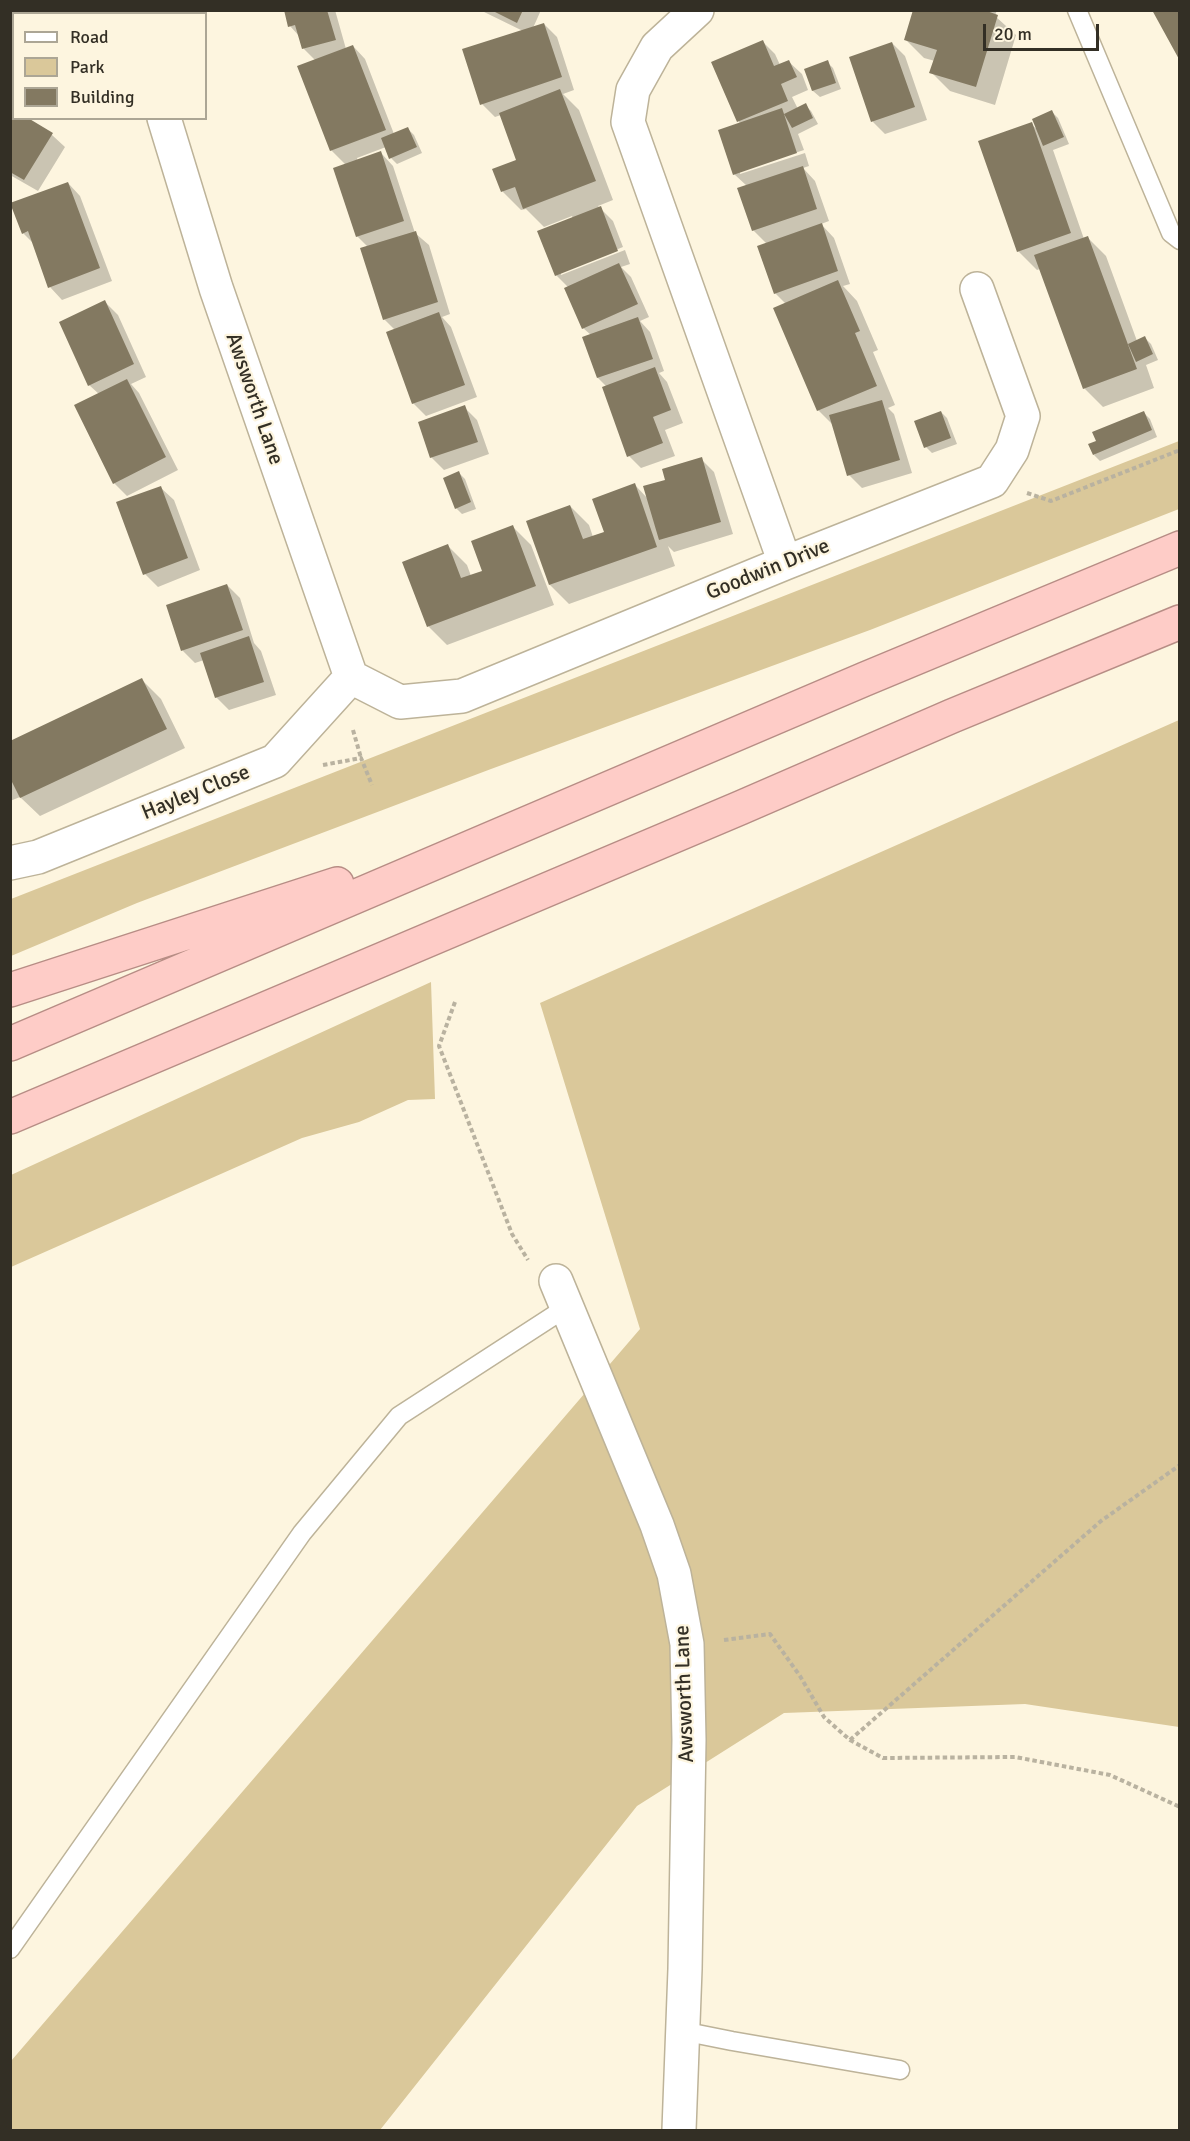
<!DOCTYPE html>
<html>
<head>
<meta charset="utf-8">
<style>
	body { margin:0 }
	#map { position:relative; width:1190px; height:2141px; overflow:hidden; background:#fdf5df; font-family:Signika,sans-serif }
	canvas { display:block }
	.frame { position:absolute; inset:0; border:12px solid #332f25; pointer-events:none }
	.legend { position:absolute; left:12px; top:12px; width:195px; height:108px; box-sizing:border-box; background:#fdf5df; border:2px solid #aca695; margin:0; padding:8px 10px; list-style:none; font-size:18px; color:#332f25 }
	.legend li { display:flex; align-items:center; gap:12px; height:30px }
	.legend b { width:30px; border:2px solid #aca695 }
	.scale { position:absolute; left:983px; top:24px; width:116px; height:27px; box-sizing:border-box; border:3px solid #332f25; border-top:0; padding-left:8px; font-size:18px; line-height:21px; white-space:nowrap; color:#332f25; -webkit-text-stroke:4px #fdf5df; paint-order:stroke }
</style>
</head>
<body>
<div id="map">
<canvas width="1190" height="2141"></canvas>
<div class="frame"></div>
<ul class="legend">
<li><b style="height:8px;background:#fff"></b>Road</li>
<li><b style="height:16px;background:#dac89a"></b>Park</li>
<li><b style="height:16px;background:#837961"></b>Building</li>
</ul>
<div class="scale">20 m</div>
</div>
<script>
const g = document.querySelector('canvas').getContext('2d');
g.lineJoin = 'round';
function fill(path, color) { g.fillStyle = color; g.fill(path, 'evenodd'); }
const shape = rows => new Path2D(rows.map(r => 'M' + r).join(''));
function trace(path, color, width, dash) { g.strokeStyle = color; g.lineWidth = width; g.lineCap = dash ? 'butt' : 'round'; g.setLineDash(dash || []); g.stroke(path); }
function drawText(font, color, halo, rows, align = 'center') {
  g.font = font + ' Signika,sans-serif'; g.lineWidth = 4.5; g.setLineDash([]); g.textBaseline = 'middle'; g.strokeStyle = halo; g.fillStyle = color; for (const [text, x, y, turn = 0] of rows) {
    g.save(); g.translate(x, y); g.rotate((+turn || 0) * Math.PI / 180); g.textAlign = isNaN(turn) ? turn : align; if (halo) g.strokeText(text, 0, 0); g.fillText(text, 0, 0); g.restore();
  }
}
fill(shape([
	[1179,441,1179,509,870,630,491,769,137,903,11,956,11,899],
	[1179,720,1179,1727,1025,1704,784,1713,637,1806,380,2130,11,2130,11,2061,640,1329,540,1003],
	[431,982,435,1099,408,1100,359,1122,302,1138,11,1267,11,1175]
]), '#dac89a');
fill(shape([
	[285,10,335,10,346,49,353,46,365,59,394,134,408,129,414,135,422,153,397,164,391,158,386,147,357,158,358,161,381,153,393,166,415,233,429,245,450,314,442,317,451,327,477,397,426,416,413,403,395,330,384,319,368,247,357,236,346,165,331,150,316,61,304,49,300,37,290,26],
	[480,10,541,10,533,28,544,24,557,37,574,90,563,94,579,110,613,200,598,206,613,221,623,247,561,272,561,275,625,250,630,264,621,267,631,277,649,317,640,321,650,332,664,371,659,373,667,382,683,423,665,430,675,456,641,468,629,456,607,387,598,378,591,335,583,328,569,288,556,275,573,219,572,216,544,227,526,209,521,210,503,192,494,170,518,161,501,115,495,117,482,104,523,31],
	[914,10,997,10,995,16,1016,35,995,105,950,91,931,72,935,61,924,58,905,39],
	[762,41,775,54,780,65,789,62,802,74,808,90,792,97,798,109,805,105,811,111,818,124,798,134,804,150,740,171,740,174,805,153,809,166,803,168,815,181,829,221,821,224,834,238,850,284,843,286,857,301,878,350,873,352,895,405,888,408,894,414,912,473,862,488,849,475,835,427,818,410,786,304,775,293,767,244,753,230,747,186,734,174,740,124,713,63],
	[892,43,905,56,927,120,885,134,873,122,851,58],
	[827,62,833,68,841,89,820,97,813,91,806,70],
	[10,110,14,118,52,135,65,147,38,191,10,175],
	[1052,112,1058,118,1069,144,1053,150,1084,239,1087,237,1106,256,1137,341,1145,338,1151,344,1158,360,1146,365,1154,388,1103,407,1084,388,1040,269,1037,270,1018,251,1031,124,1038,130],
	[68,183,80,196,112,281,62,300,50,287,34,244,23,233],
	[105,302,118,315,146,377,131,384,139,393,178,470,127,496,114,483,99,394,89,385],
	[464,407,477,420,489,454,444,470,431,457],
	[941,412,947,418,957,444,932,453,926,447],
	[1144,413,1150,419,1157,437,1100,461,1094,455],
	[701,459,714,472,733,534,674,552,668,546,675,566,569,604,550,585,528,522,570,506,589,525,593,537,605,533,635,485,649,500,667,481],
	[459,473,465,479,476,509,462,514,456,508],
	[161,488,174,500,200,570,158,587,145,574],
	[513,527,531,545,554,605,447,645,429,627,404,563,448,546,467,565,471,576,484,572],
	[227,585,240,598,254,643,261,651,276,695,229,710,216,697,204,660,195,663,183,651,168,606],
	[142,680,161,699,185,748,40,816,20,797,10,801,10,742]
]), '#0003');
fill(shape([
	[284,10,327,10,336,40,302,49,295,25,288,27],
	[491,10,523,10,517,23],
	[913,10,984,10,998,15,976,87,929,73,937,50,904,40],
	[1152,10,1180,10,1180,61],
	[544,23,562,77,480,105,462,49],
	[763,40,774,66,789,60,797,77,781,84,788,101,737,122,711,62],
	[892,42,915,107,871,122,849,57],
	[353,45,386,130,330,151,297,66],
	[828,60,836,83,812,91,804,69],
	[560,89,596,181,523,209,515,187,501,192,492,169,516,160,499,113],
	[806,103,813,118,792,128,784,114],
	[10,108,14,110,14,118,28,118,53,133,24,180,10,172],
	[782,108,797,153,733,175,718,130],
	[1052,110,1064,137,1043,146,1032,119],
	[1032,122,1071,233,1017,252,978,141],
	[408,127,417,147,389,159,381,138],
	[381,151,404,221,356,237,333,168],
	[803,166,817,209,752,231,737,188],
	[68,182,100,268,48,288,28,231,22,234,10,203],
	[601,206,618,251,555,276,537,231],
	[822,223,838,271,774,294,757,246],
	[416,231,438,302,383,320,360,248],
	[1088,236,1137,369,1083,389,1034,255],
	[619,263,638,304,582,329,564,288],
	[838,280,860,331,855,333,877,386,817,411,773,308],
	[105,300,134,364,88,386,59,322],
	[439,312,465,385,412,404,386,332],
	[638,317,653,359,597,378,582,337],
	[1145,336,1153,354,1136,362,1128,344],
	[655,367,671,410,653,417,663,443,627,457,602,387],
	[127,379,166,457,113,484,74,405],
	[882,400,900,460,847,476,829,415],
	[465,405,478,442,430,458,418,422],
	[941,411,951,438,924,448,914,421],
	[1144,411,1152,430,1093,455,1088,444,1096,441,1092,432],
	[702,457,721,522,659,540,643,486,665,480,662,469],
	[459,471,471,502,455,509,443,478],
	[635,483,657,547,549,585,526,521,570,505,583,539,604,532,592,499],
	[161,486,188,558,143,575,116,502],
	[513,525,536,586,427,627,402,562,448,544,461,578,482,571,471,541],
	[227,584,243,630,181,651,166,605],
	[249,636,264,682,215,698,200,653],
	[142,678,167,729,20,798,10,778,10,741]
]), '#837961');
const service = shape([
	[1077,10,1171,233,1180,240],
	[10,1949,302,1533,399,1416,567,1307],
	[682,2031,732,2041,900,2070]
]);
const minor = shape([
	[131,10,132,14],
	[697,10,657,47,633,90,628,122,785,563],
	[39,14,48,10],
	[10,22,14,22],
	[164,118,216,288,351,677],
	[351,677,400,702,462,696,785,563,992,481,1012,450,1023,416,977,289],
	[10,863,38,857,275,761,351,677],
	[556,1281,657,1525,674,1574,687,1644,689,1740,685,1969,679,2130]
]);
const trunk = shape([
	[10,990,337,884],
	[10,1044,865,679,1180,548],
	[10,1117,740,808,952,716,1180,622]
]);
trace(service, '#bdb399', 21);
trace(minor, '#bdb399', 36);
trace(trunk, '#b78d85', 36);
trace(shape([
	[1027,493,1051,501,1180,450],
	[353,730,361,758],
	[323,765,361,758,372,785],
	[455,1002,439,1046,512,1234,528,1260],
	[724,1640,770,1634,800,1676,824,1717,850,1740,883,1758,1015,1757,1110,1775,1180,1807],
	[850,1740,1101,1521,1180,1465]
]), '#b9b2a0', 4, [4.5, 3]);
trace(service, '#fff', 18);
trace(minor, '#fff', 33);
trace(trunk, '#feccc7', 33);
drawText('21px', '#332f25', '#fdf5df', [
	["Awsworth Lane",254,399,71],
	["Goodwin Drive",768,570,-22],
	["Hayley Close",196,793,-22],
	["Awsworth Lane",685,1694,-92]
]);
</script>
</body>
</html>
